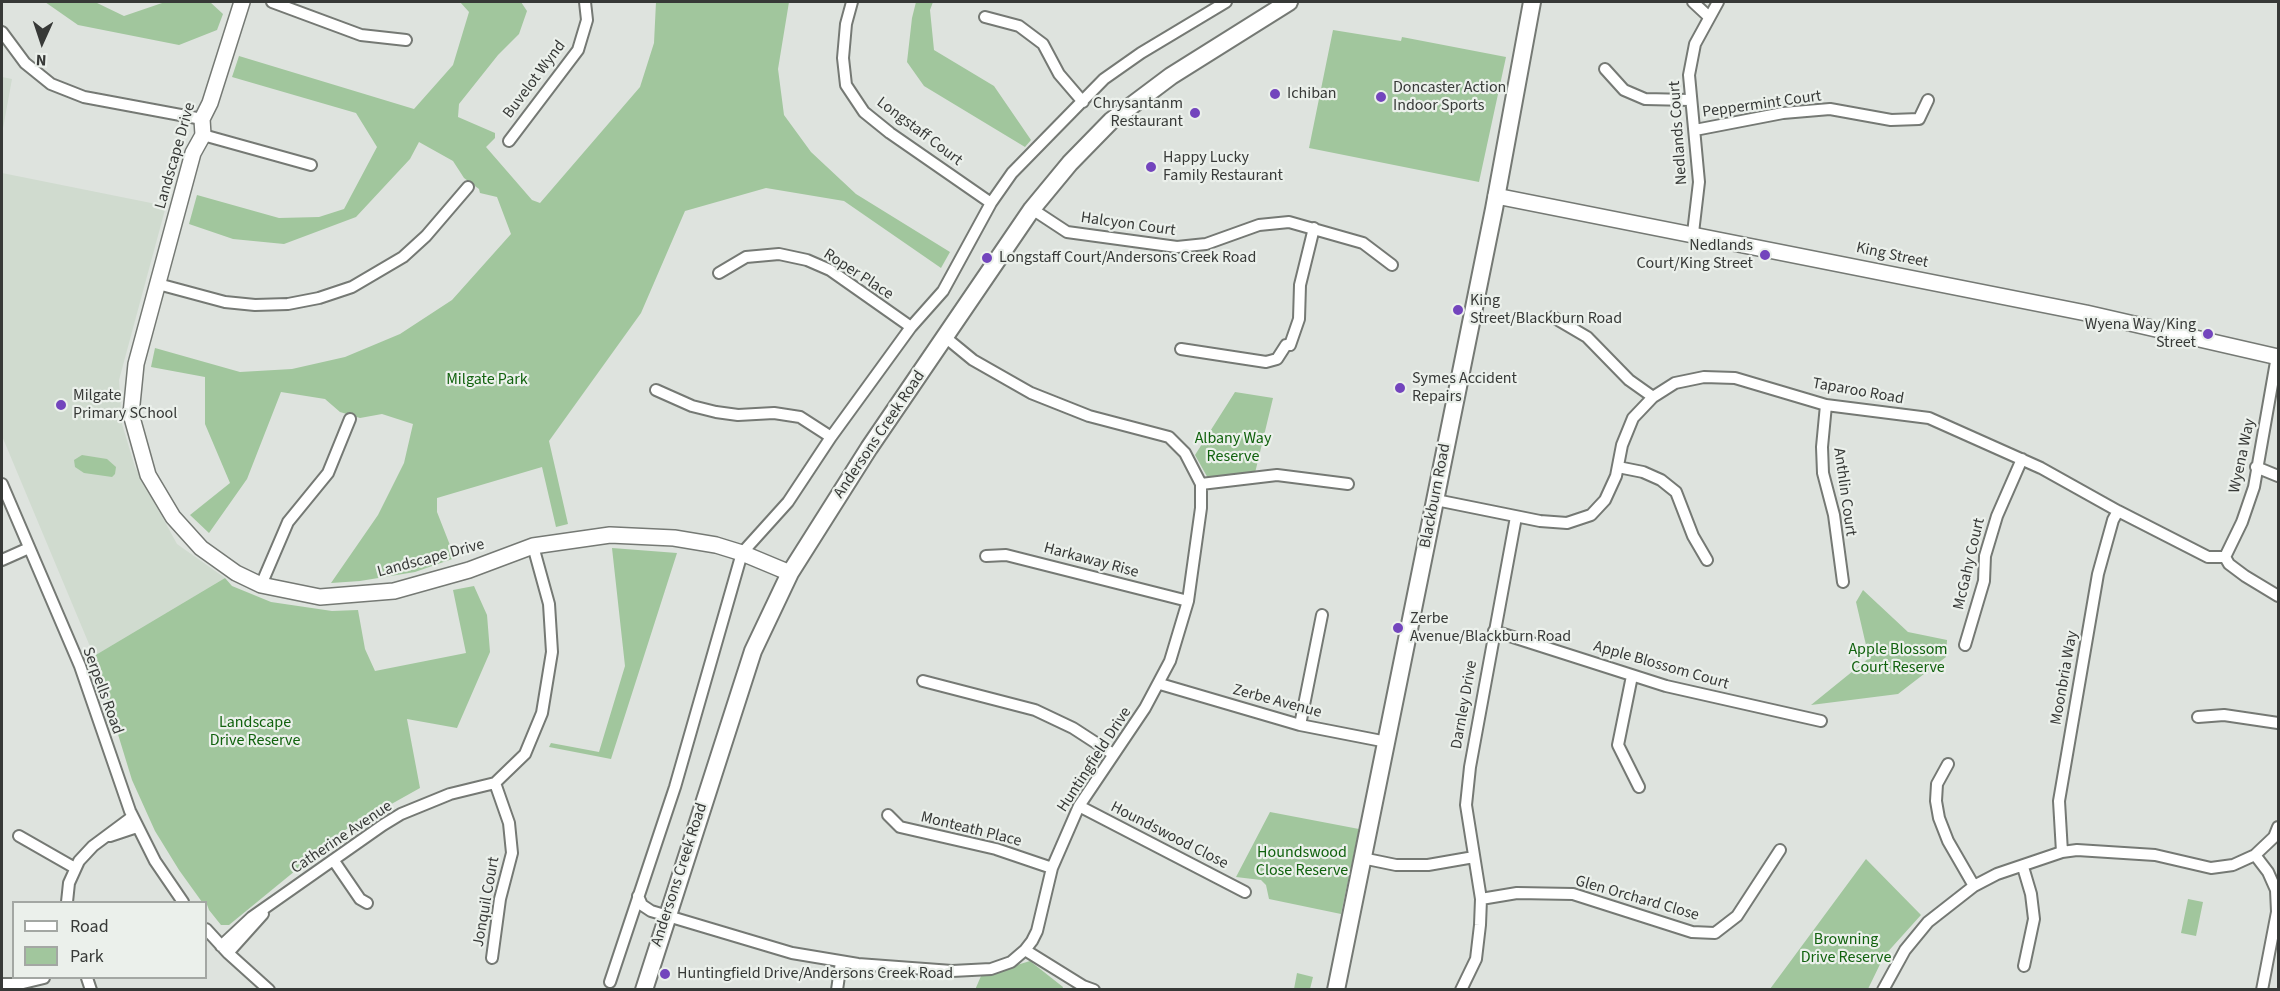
<!DOCTYPE html>
<html>
<head>
<meta charset="utf-8">
<style>
	body { margin:0 }
	#map { position:relative; width:2280px; height:991px; overflow:hidden; background:#dee3de; font-family:"Source Sans 3",sans-serif }
	canvas { display:block }
	.frame { position:absolute; inset:0; border:3px solid #373937; pointer-events:none }
	.legend { position:absolute; left:12px; top:901px; width:195px; height:78px; box-sizing:border-box; background:#ebf0eb; border:2px solid #a3a7a3; margin:0; padding:8px 10px; list-style:none; font-size:18px; color:#373937 }
	.legend li { display:flex; align-items:center; gap:12px; height:30px }
	.legend b { width:30px; border:2px solid #a3a7a3 }
	.north { position:absolute; left:12px; top:12px; width:60px; height:60px; -webkit-text-stroke:4px #ebf0eb; paint-order:stroke; rotate:183deg; font-size:16px; font-weight:700; line-height:24px; text-align:center; color:#373937 }
	.north::after { content:''; display:block; margin:auto; width:21px; height:27px; background:#373937; clip-path:polygon(50% 0,100% 100%,50% 72%,0 100%) }
</style>
</head>
<body>
<div id="map">
<canvas width="2280" height="991"></canvas>
<div class="frame"></div>
<ul class="legend">
<li><b style="height:8px;background:#fff"></b>Road</li>
<li><b style="height:16px;background:#a1c69d"></b>Park</li>
</ul>
<div class="north">N</div>
</div>
<script>
const g = document.querySelector('canvas').getContext('2d');
g.lineJoin = 'round';
function fill(path, color) { g.fillStyle = color; g.fill(path, 'evenodd'); }
const shape = rows => new Path2D(rows.map(r => 'M' + r).join(''));
function trace(path, color, width, dash) { g.strokeStyle = color; g.lineWidth = width; g.lineCap = dash ? 'butt' : 'round'; g.setLineDash(dash || []); g.stroke(path); }
function drawText(font, color, halo, rows, align = 'center') {
  g.font = font + ' "Source Sans 3",sans-serif'; g.lineWidth = 4.5; g.setLineDash([]); g.textBaseline = 'middle'; g.strokeStyle = halo; g.fillStyle = color; for (const [text, x, y, turn = 0] of rows) {
    g.save(); g.translate(x, y); g.rotate((+turn || 0) * Math.PI / 180); g.textAlign = isNaN(turn) ? turn : align; if (halo) g.strokeText(text, 0, 0); g.fillText(text, 0, 0); g.restore();
  }
}
fill(shape([
	[2,77,12,79,2,134],
	[2,173,166,206,119,380,122,424,135,467,177,544,225,578,94,656,2,436]
]), '#d0dbcf');
fill(shape([
	[45,2,95,2,124,16,165,2,210,2,223,14,217,30,179,45,78,25],
	[460,2,521,2,527,11,519,34,498,55,459,104,458,117,495,133,495,138,486,147,532,200,540,203,640,87,654,43,656,2,789,2,778,69,784,115,811,152,856,194,950,252,941,268,844,201,766,188,685,211,641,313,549,441,568,524,556,527,542,467,437,498,437,512,455,558,415,572,360,581,331,583,378,515,404,463,413,424,382,414,360,418,340,412,325,399,281,392,247,479,209,533,190,515,230,483,205,424,205,377,151,367,155,348,240,372,292,369,345,357,400,334,452,300,511,234,497,197,480,193,479,189,464,178,453,161,419,142,410,159,356,217,284,244,233,239,189,224,197,195,279,218,319,217,344,209,377,147,356,113,232,77,239,56,414,109,453,65,469,12],
	[916,2,933,2,930,10,934,50,994,86,1031,140,1025,147,924,86,907,62,912,18],
	[1333,30,1401,41,1402,37,1506,57,1479,182,1309,148],
	[1235,392,1273,398,1255,473,1209,480,1195,455],
	[82,455,107,459,116,467,115,474,112,477,84,473,75,467,74,460],
	[612,548,677,553,611,759,549,747,551,743,599,752,625,666],
	[225,578,232,586,271,602,332,611,358,610,365,649,375,671,466,653,453,590,474,586,487,615,490,652,457,728,407,719,420,788,345,830,229,925,221,925,209,910,206,902,202,902,179,870,155,831,132,780,94,656],
	[1863,590,1908,632,1947,640,1946,657,1898,694,1811,705,1869,658,1856,602],
	[1270,812,1359,829,1341,914,1269,899,1266,885,1261,880,1236,877],
	[1866,859,1921,915,1884,956,1868,989,1770,989],
	[2188,899,2203,902,2196,936,2181,933],
	[1030,961,1063,987,1062,990,975,990,981,976],
	[1297,973,1313,977,1310,989,1294,989]
]), '#a1c69d');
const street = shape([
	[272,2,361,35,406,40],
	[852,2,846,24,843,58,846,85,864,112,890,133,991,203],
	[1693,2,1708,16],
	[985,17,1019,26,1043,44,1059,74,1083,102],
	[2,32,25,63,51,84,84,97,202,119],
	[1605,69,1624,90,1645,99,1690,100],
	[1695,130,1783,113,1830,109,1891,120,1919,119,1928,100],
	[203,135,311,165],
	[509,141,578,50,587,20,585,2],
	[1032,209,1067,232,1177,247,1206,244,1259,225,1289,222,1363,243,1392,265],
	[1693,233,1699,182,1689,75,1695,44,1718,2],
	[719,273,746,257,779,254,807,260,830,270,911,327],
	[158,284,225,302,255,305,288,304,319,298,352,287,403,257,426,236,468,187],
	[1553,317,1587,337,1629,380,1653,397],
	[1181,349,1266,362,1277,359,1286,345,1290,345,1299,319,1300,285,1314,228],
	[656,390,692,406,716,412,738,415,774,413,800,417,831,437],
	[1826,405,1822,447,1823,473,1834,515,1843,582],
	[1618,467,1643,472,1661,480,1676,492,1693,536,1707,560],
	[2256,467,2278,476],
	[2,484,80,666,130,811,155,861,183,902],
	[1201,484,1277,475,1348,484],
	[1436,500,1540,521,1567,523,1591,515,1605,500,1616,476,1622,445,1633,418,1653,397,1675,383,1704,377,1735,378,1826,405,1929,418,2041,468,2118,511,2208,557,2225,557],
	[986,556,1006,555,1188,601],
	[2225,557,2242,522,2254,487,2277,356],
	[2225,557,2229,564,2245,576,2278,596],
	[2,560,29,548],
	[261,585,288,522,328,473,350,419],
	[1494,631,1666,686,1821,721],
	[1965,645,1984,581,1985,556,1997,516,2022,459],
	[1632,676,1618,745,1639,787],
	[923,681,1035,710,1073,728,1113,754],
	[1160,684,1300,725,1387,742],
	[2198,717,2224,715,2278,723],
	[1300,725,1322,615],
	[1948,764,1937,784,1936,801,1939,818,1948,841,1974,886],
	[1079,806,1245,892],
	[888,815,900,827,996,849,1052,868],
	[19,836,75,868],
	[110,836,137,827],
	[2062,852,2059,801,2098,574,2113,520,2118,511],
	[2255,855,2268,872,2276,890,2277,912,2262,990],
	[1362,858,1396,865,1428,865,1474,857],
	[334,861,360,899,367,903],
	[2023,867,2031,894,2034,919,2024,966],
	[638,896,642,905,651,911,792,953,858,964,952,971,991,969,1011,962,1025,950,1032,941,1037,931,1052,868,1079,806,1145,708,1170,661,1188,601,1201,508,1201,484,1185,453,1169,437,1089,416,1031,393,973,360,945,337],
	[1481,899,1517,893,1573,894,1692,932,1715,933,1737,916,1780,850],
	[67,902,69,883,79,861,93,846,132,817],
	[206,929,228,953,269,990],
	[221,946,252,917,383,825,401,814,450,794,495,783,525,754,542,713,552,652,549,604,533,546],
	[1025,950,1083,986,1094,990],
	[228,953,263,914],
	[492,958,500,899,512,853,509,823,495,783],
	[87,978,91,990],
	[610,982,675,787,742,553,788,502,831,437,911,327,943,291,991,203,1012,173,1104,79,1141,53,1226,2],
	[2,984,19,984,44,978],
	[837,990,841,962],
	[1461,990,1476,959,1480,925,1481,899,1466,805,1470,767,1516,517],
	[1883,990,1905,950,1928,922,1974,886,1997,874,2062,852,2077,850,2155,855,2211,868,2233,865,2255,855,2274,837,2278,827]
]);
const secondary = shape([
	[242,2,210,103,202,119,203,135,193,153,136,364,131,414,148,475,173,517,201,548,236,573,261,585,320,597,394,591,469,570,533,546,610,535,674,538,716,545,742,553,790,573],
	[1496,196,2086,313,2278,357]
]);
const primary = shape([
	[644,990,753,651,790,573,869,448,1032,209,1070,163,1111,121,1171,76,1289,2],
	[1336,990,1494,209,1532,2]
]);
trace(street, '#757974', 14);
trace(secondary, '#757974', 18);
trace(primary, '#757974', 20);
trace(street, '#fff', 10);
trace(secondary, '#fff', 15);
trace(primary, '#fff', 16);
for (const [x, y, r, color] of [
	[1275,94,6,"#7345bd"],
	[1381,97,6,"#7345bd"],
	[1195,113,6,"#7345bd"],
	[1151,167,6,"#7345bd"],
	[1765,255,6,"#7345bd"],
	[987,258,6,"#7345bd"],
	[1458,310,6,"#7345bd"],
	[2208,334,6,"#7345bd"],
	[1400,388,6,"#7345bd"],
	[61,405,6,"#7345bd"],
	[1398,628,6,"#7345bd"],
	[665,974,6,"#7345bd"]
]) { const dot = new Path2D(); dot.arc(x, y, r, 0, 2 * Math.PI); g.fillStyle = color; g.fill(dot); trace(dot, '#ebf0eb', 2); }
drawText('16px', '#373937', '#ebf0eb', [
	["Buvelot Wynd",535,80,-53],
	["Peppermint Court",1762,105,-8],
	["Longstaff Court",919,132,37],
	["Nedlands Court",1679,133,-94],
	["Landscape Drive",176,156,-74],
	["Halcyon Court",1128,225,8],
	["King Street",1892,256,12],
	["Roper Place",858,275,33],
	["Taparoo Road",1858,392,10],
	["Andersons Creek Road",880,435,-56],
	["Wyena Way",2243,456,-78],
	["Anthlin Court",1844,492,82],
	["Blackburn Road",1436,496,-79],
	["Landscape Drive",431,559,-15],
	["Harkaway Rise",1091,561,15],
	["McGahy Court",1970,564,-77],
	["Apple Blossom Court",1661,666,16],
	["Moonbria Way",2065,678,-80],
	["Serpells Road",102,691,70],
	["Zerbe Avenue",1277,702,15],
	["Darnley Drive",1465,705,-80],
	["Huntingfield Drive",1095,760,-57],
	["Monteath Place",971,830,14],
	["Houndswood Close",1169,836,27],
	["Catherine Avenue",342,838,-34],
	["Andersons Creek Road",680,875,-72],
	["Glen Orchard Close",1637,899,16],
	["Jonquil Court",487,902,-80]
]);
drawText('16px', '#373937', '#ebf0eb', [
	["Doncaster Action",1393,88],
	["Indoor Sports",1393,106],
	["Ichiban",1287,94],
	["Chrysantanm",1183,104,"right"],
	["Restaurant",1183,122,"right"],
	["Happy Lucky",1163,158],
	["Family Restaurant",1163,176],
	["Nedlands",1753,246,"right"],
	["Court/King Street",1753,264,"right"],
	["Longstaff Court/Andersons Creek Road",999,258],
	["King",1470,301],
	["Street/Blackburn Road",1470,319],
	["Wyena Way/King",2196,325,"right"],
	["Street",2196,343,"right"],
	["Symes Accident",1412,379],
	["Repairs",1412,397],
	["Milgate",73,396],
	["Primary SChool",73,414],
	["Zerbe",1410,619],
	["Avenue/Blackburn Road",1410,637],
	["Huntingfield Drive/Andersons Creek Road",677,974]
], 'left');
drawText('16px', '#11620e', '#ebf0eb', [
	["Milgate Park",487,380],
	["Albany Way",1233,439],
	["Reserve",1233,457],
	["Apple Blossom",1898,650],
	["Court Reserve",1898,668],
	["Landscape",255,723],
	["Drive Reserve",255,741],
	["Houndswood",1302,853],
	["Close Reserve",1302,871],
	["Browning",1846,940],
	["Drive Reserve",1846,958]
]);
</script>
</body>
</html>
